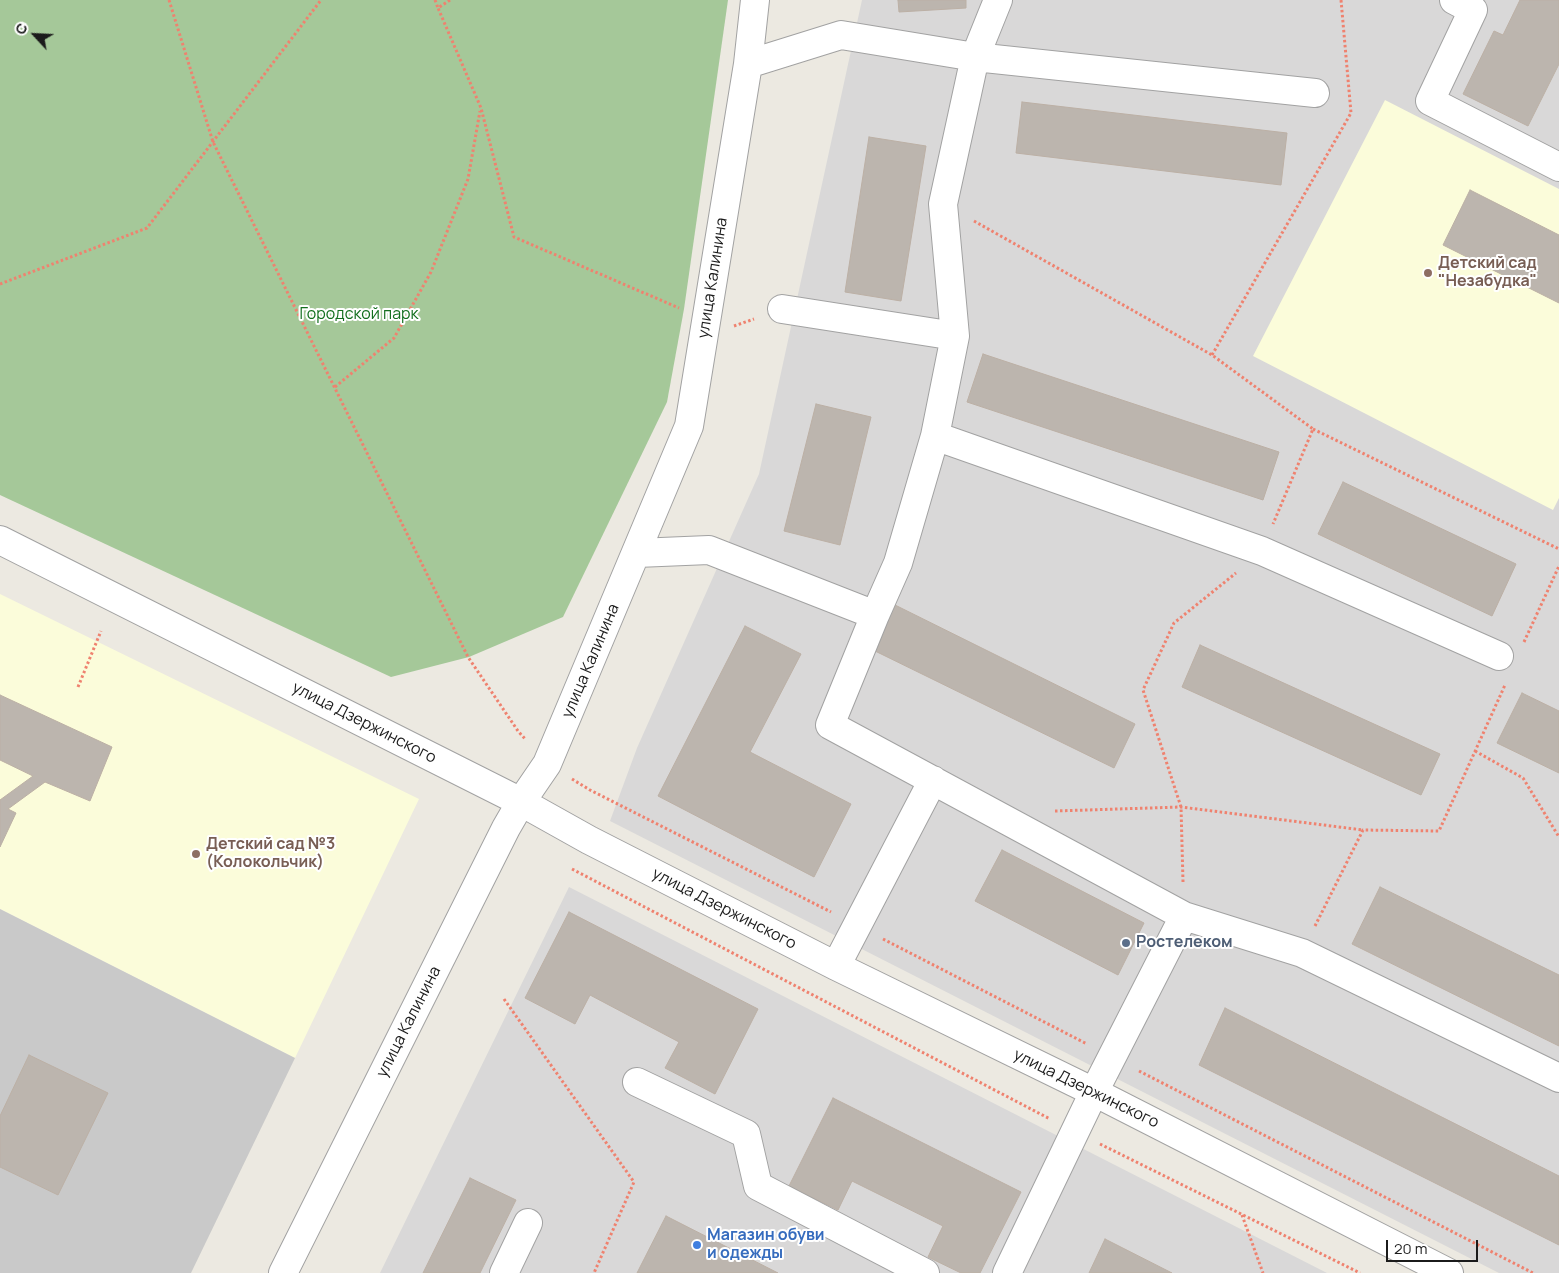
<!DOCTYPE html>
<html>
<head>
<meta charset="utf-8">
<style>
	body { margin:0 }
	#map { position:relative; width:1559px; height:1273px; overflow:hidden; background:#ece9e1; font-family:Manrope,sans-serif }
	canvas { display:block }
	.north { position:absolute; left:10px; top:10px; width:50px; height:50px; -webkit-text-stroke:4px #fff; paint-order:stroke; rotate:295deg; font-size:14px; font-weight:700; line-height:20px; text-align:center; color:#1b1b1b }
	.north::after { content:''; display:block; margin:auto; width:18px; height:22px; background:#1b1b1b; clip-path:polygon(50% 0,100% 100%,50% 72%,0 100%) }
	.scale { position:absolute; left:1386px; top:1240px; width:92px; height:22px; box-sizing:border-box; border:2px solid #1b1b1b; border-top:0; padding-left:6px; font-size:15px; line-height:18px; white-space:nowrap; color:#1b1b1b; -webkit-text-stroke:4px #fff; paint-order:stroke }
</style>
</head>
<body>
<div id="map">
<canvas width="1559" height="1273"></canvas>
<div class="north">С</div>
<div class="scale">20 m</div>
</div>
<script>
const g = document.querySelector('canvas').getContext('2d');
g.lineJoin = 'round';
function fill(path, color) { g.fillStyle = color; g.fill(path, 'evenodd'); }
const shape = rows => new Path2D(rows.map(r => 'M' + r).join(''));
function trace(path, color, width, dash) { g.strokeStyle = color; g.lineWidth = width; g.lineCap = dash ? 'butt' : 'round'; g.setLineDash(dash || []); g.stroke(path); }
function drawText(font, color, halo, rows, align = 'center') {
  g.font = font + ' Manrope,sans-serif'; g.lineWidth = 4; g.setLineDash([]); g.textBaseline = 'middle'; g.strokeStyle = halo; g.fillStyle = color; for (const [text, x, y, turn = 0] of rows) {
    g.save(); g.translate(x, y); g.rotate((+turn || 0) * Math.PI / 180); g.textAlign = isNaN(turn) ? turn : align; if (halo) g.strokeText(text, 0, 0); g.fillText(text, 0, 0); g.restore();
  }
}
fill(shape([
	[862,0,1559,0,1559,1273,1499,1273,610,821,637,748,759,474],
	[569,887,1327,1273,380,1273]
]), '#d9d8d8');
fill(shape([
	[1385,100,1559,189,1559,498,1553,510,1253,356],
	[0,594,419,799,295,1058,0,909]
]), '#fbfcda');
fill(shape([
	[0,909,295,1058,191,1273,0,1273]
]), '#c9c9c9');
fill(shape([
	[0,0,728,0,684,309,667,402,563,617,469,657,391,677,0,495]
]), '#a5c899');
const building = shape([
	[898,0,966,0,966,8,899,12,898,0],
	[1520,0,1559,0,1559,64,1528,126,1463,94,1494,31,1503,35,1520,0],
	[1022,102,1287,133,1281,185,1016,153,1022,102],
	[869,137,926,146,901,301,845,292,869,137],
	[1470,190,1559,235,1559,303,1443,245,1470,190],
	[983,354,1279,452,1263,500,967,402,983,354],
	[816,404,871,417,840,545,784,531,816,404],
	[1343,482,1516,564,1492,616,1318,534,1343,482],
	[895,605,1135,724,1114,768,873,650,895,605],
	[745,626,801,654,750,752,851,804,814,877,658,796,745,626],
	[1200,645,1440,754,1421,795,1182,687,1200,645],
	[1522,693,1559,711,1559,773,1497,743,1522,693],
	[0,695,112,747,90,801,45,782,8,809,16,813,0,847,0,800,33,776,0,760,0,695],
	[1002,850,1144,923,1118,975,975,901,1002,850],
	[1380,887,1559,975,1559,1046,1352,944,1380,887],
	[569,912,758,1009,715,1094,665,1068,679,1042,590,995,575,1024,525,998,569,912],
	[1225,1008,1559,1176,1559,1245,1199,1065,1225,1008],
	[29,1055,108,1093,58,1195,0,1167,0,1116,29,1055],
	[833,1098,1021,1192,980,1273,961,1273,928,1257,943,1226,852,1181,838,1210,789,1186,833,1098],
	[470,1178,516,1200,480,1273,423,1273,470,1178],
	[666,1216,778,1273,637,1273,666,1216],
	[1105,1239,1172,1273,1089,1273,1105,1239]
]);
fill(building, '#bcb5ae');
trace(building, '#bcb0a5', 1);
const minor = shape([
	[1454,0,1473,10,1430,101,1559,167],
	[748,64,841,35,975,57,1315,93],
	[782,309,955,336],
	[935,436,1262,551,1499,656],
	[0,540,521,802,589,840,836,966,1094,1092,1449,1273],
	[637,553,709,550,875,615,830,725,1184,916,1302,953,1559,1078],
	[875,615,898,563,935,436,955,336,943,204,975,57,998,0],
	[836,966,933,780],
	[637,1082,746,1134,758,1186,925,1273],
	[283,1273,506,828,521,802,547,764,689,426,748,64,755,0],
	[504,1273,528,1223],
	[1007,1273,1094,1092,1184,916]
]);
trace(minor, '#a2a2a2', 30);
trace(shape([
	[169,0,213,142,468,657,518,731,526,740],
	[435,0,438,8],
	[450,0,438,8,481,108,514,237,679,308],
	[974,221,1212,355,1313,429,1273,524],
	[0,284,147,228,321,0],
	[734,326,754,319],
	[1212,355,1351,113,1341,0],
	[335,387,394,338,431,272,468,179,480,111],
	[1313,429,1559,549],
	[1524,642,1559,566],
	[78,687,101,631],
	[1475,751,1523,778,1559,837],
	[572,779,590,790,831,912],
	[1055,811,1181,807,1363,830],
	[572,869,1050,1119],
	[1183,882,1181,807,1143,690,1174,623,1236,573],
	[1315,926,1363,830,1439,831,1505,685],
	[883,939,1087,1044],
	[504,999,634,1182,594,1273],
	[1139,1071,1533,1273],
	[1100,1144,1360,1273],
	[1242,1215,1263,1273]
]), '#ef826f', 3, [2.5, 2.5]);
trace(minor, '#fff', 28);
for (const [x, y, r, color] of [
	[1428,273,5,"#8d6e63"],
	[196,854,5,"#8d6e63"],
	[1126,943,5,"#5c6f8a"],
	[697,1245,5,"#3f7fe0"]
]) { const dot = new Path2D(); dot.arc(x, y, r, 0, 2 * Math.PI); g.fillStyle = color; g.fill(dot); trace(dot, '#fff', 2); }
drawText('bold 16px', '#785e54', '#fff', [
	["Детский сад",1438,264],
	["\"Незабудка\"",1438,282],
	["Детский сад №3",206,845],
	["(Колокольчик)",206,863]
], 'left');
drawText('16px', '#1b1b1b', '#fff', [
	["улица Калинина",713,278,-81],
	["улица Калинина",591,661,-67],
	["улица Дзержинского",364,723,27],
	["улица Дзержинского",724,909,27],
	["улица Калинина",409,1022,-63],
	["улица Дзержинского",1086,1089,26]
]);
drawText('16px', '#136f1e', '#fff', [
	["Городской парк",359,315]
]);
drawText('bold 16px', '#4e5e75', '#fff', [
	["Ростелеком",1136,943]
], 'left');
drawText('bold 16px', '#366cbe', '#fff', [
	["Магазин обуви",707,1236],
	["и одежды",707,1254]
], 'left');
</script>
</body>
</html>
